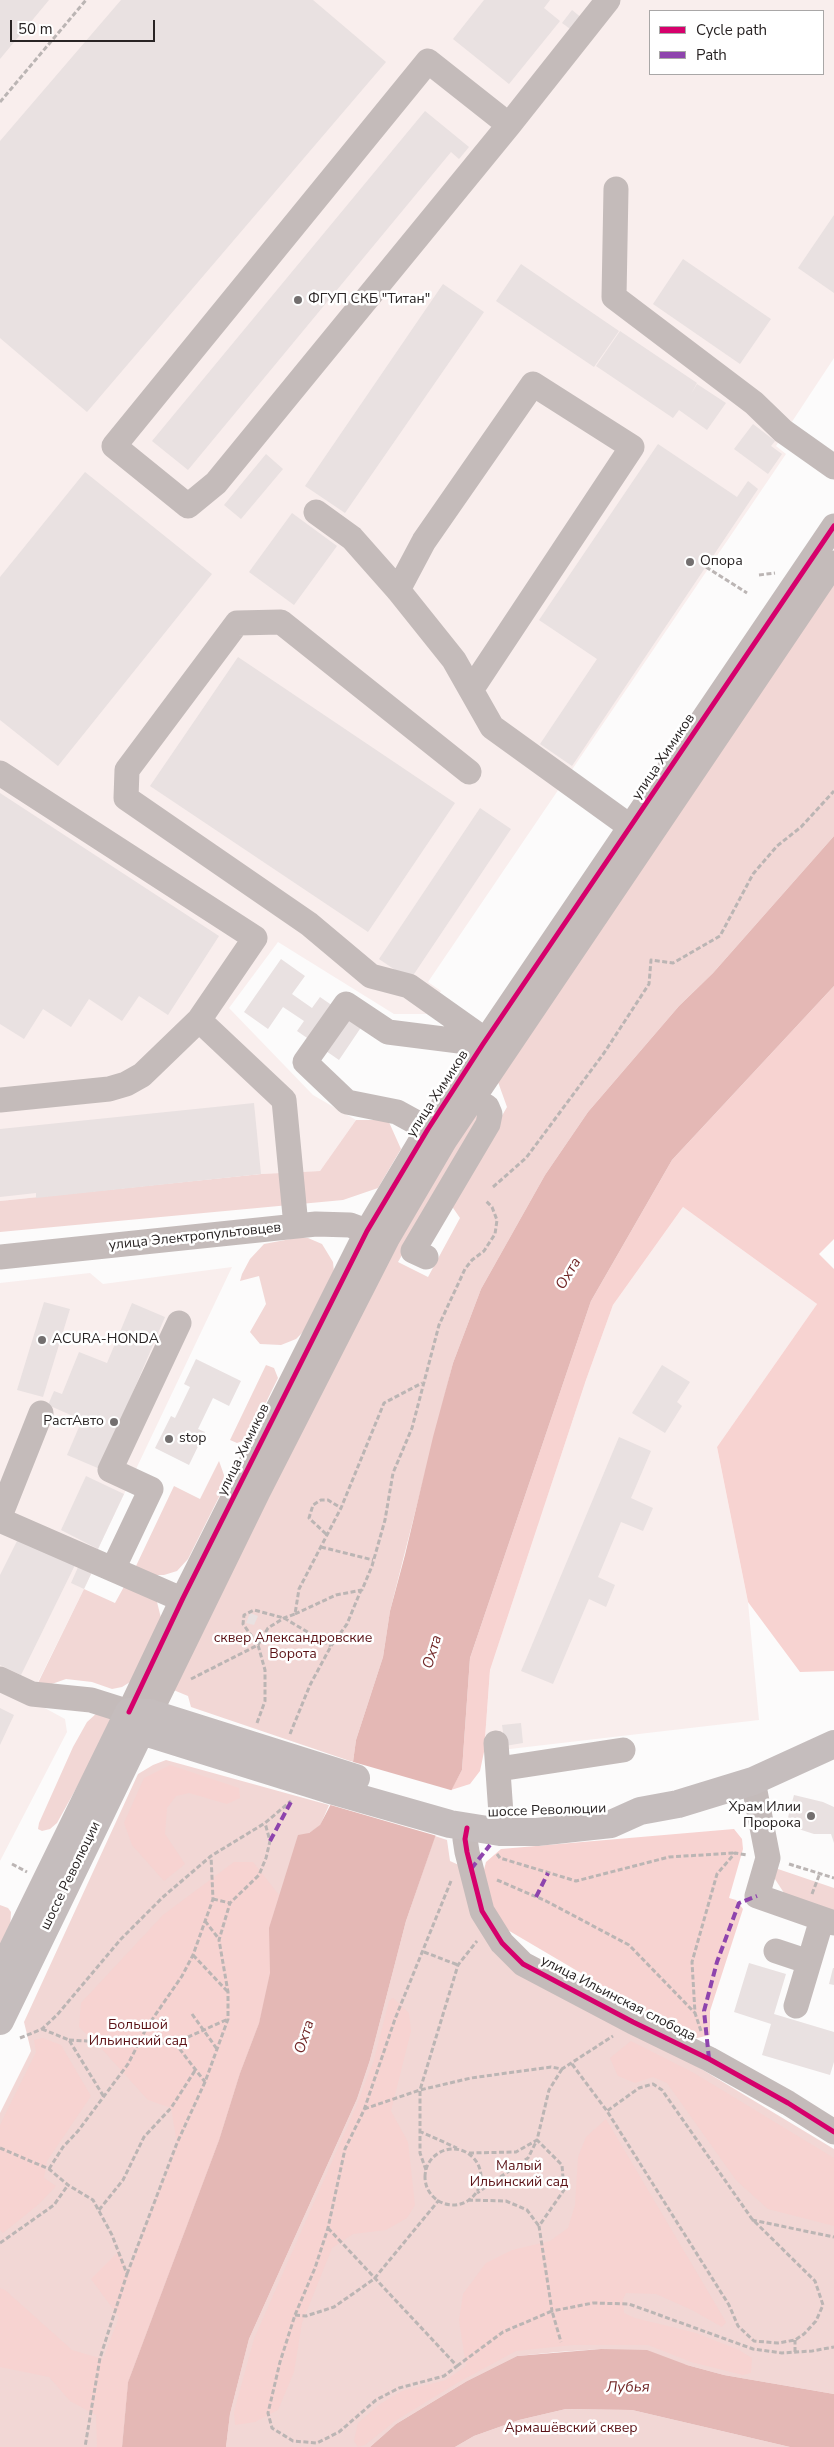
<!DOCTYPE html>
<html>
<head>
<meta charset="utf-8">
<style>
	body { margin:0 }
	#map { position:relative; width:834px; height:2447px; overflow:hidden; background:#fcfbfb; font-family:"Nunito Sans",sans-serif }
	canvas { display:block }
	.legend { position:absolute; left:649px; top:10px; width:175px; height:65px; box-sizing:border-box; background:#fff; border:1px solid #a9a7a7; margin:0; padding:6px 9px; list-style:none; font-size:15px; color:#292424 }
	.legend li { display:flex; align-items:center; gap:10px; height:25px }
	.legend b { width:25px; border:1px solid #a9a7a7 }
	.scale { position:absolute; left:10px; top:20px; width:145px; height:22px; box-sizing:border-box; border:2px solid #292424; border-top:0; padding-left:6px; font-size:15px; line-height:18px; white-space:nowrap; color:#292424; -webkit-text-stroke:4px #fff; paint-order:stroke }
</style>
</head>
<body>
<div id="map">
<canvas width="834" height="2447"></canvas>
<ul class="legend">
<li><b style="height:6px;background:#d6006c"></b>Cycle path</li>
<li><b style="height:6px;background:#8e44ad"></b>Path</li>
</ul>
<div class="scale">50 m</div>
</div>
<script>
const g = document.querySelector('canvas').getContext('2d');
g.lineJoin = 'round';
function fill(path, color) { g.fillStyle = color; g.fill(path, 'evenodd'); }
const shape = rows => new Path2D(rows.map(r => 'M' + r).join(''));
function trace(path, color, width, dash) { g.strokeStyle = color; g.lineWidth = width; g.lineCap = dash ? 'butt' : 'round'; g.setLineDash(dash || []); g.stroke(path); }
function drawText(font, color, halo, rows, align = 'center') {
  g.font = font + ' "Nunito Sans",sans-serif'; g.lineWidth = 5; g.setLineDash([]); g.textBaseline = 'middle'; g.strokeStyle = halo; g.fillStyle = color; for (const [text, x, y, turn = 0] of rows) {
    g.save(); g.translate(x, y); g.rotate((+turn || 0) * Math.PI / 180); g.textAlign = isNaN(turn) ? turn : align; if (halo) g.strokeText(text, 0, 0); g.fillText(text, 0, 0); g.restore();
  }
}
fill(shape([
	[0,0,834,0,834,358,776,446,786,454,428,982,441,991,426,1014,394,1014,278,942,229,1008,313,1095,356,1120,320,1171,261,1174,0,1201],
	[650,11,823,11,823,74,650,74],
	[683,1207,817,1304,717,1447,748,1602,759,1720,484,1752,490,1670,586,1380,613,1305],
	[232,1267,98,1549,92,1572,84,1589,32,1694,30,1700,65,1719,67,1732,0,1861,0,1283,90,1273,103,1284]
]), '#f9eeed');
fill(shape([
	[834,579,834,836,713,973,679,1006,588,1112,545,1175,481,1289,453,1363,390,1611,383,1657,356,1740,353,1762,191,1707,188,1696,171,1689,389,1257,475,1110,478,1114,478,1123,398,1262,428,1277,460,1218,451,1205,507,1107,498,1082],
	[356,1120,388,1120,401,1149,378,1188,343,1200,0,1232,0,1201,261,1174,320,1171],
	[296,1238,308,1238,322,1244,333,1262,334,1272,305,1330,296,1339,281,1345,260,1344,250,1332,266,1304,259,1276,240,1281,242,1274,250,1259,264,1244],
	[266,1365,274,1368,278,1378,248,1439,237,1443,230,1440],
	[219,1461,224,1475,223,1489,188,1559,177,1571,164,1575,151,1575,136,1566,174,1486,200,1499],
	[126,1583,156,1598,161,1618,135,1679,122,1687,112,1689,92,1682,66,1679,46,1686,36,1687,84,1589,115,1603],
	[98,1712,110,1717,110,1722,98,1749,57,1823,50,1829,42,1831,38,1829,39,1823,73,1747,87,1722],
	[166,1760,329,1805,320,1826,309,1833,259,2023,240,2073,219,2140,128,2382,122,2447,0,2447,0,2113,31,2051,24,2022,138,1774,153,1765],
	[435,1836,447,1840,450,1861,461,1866,480,1927,698,2067,834,2149,834,2394,724,2375,687,2365,601,2349,558,2352,517,2356,467,2381,396,2424,370,2447,226,2447,230,2414,249,2339,357,2099,370,2060,406,1921],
	[775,1868,834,1888,834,1912,784,1893,773,1876],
	[0,1905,8,1908,11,1912,10,1930,0,1951],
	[566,2409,632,2410,790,2447,455,2447,474,2436,519,2420]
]), '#f2d7d5');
fill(shape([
	[834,986,834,1239,819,1254,834,1269,834,1671,800,1672,748,1602,717,1447,817,1304,683,1207,613,1305,586,1380,490,1670,484,1752,480,1771,470,1784,451,1790,462,1770,470,1658,591,1301,672,1160],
	[170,1765,239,1788,240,1798,227,1804,189,1793,176,1796,167,1808,165,1834,185,1864,164,1881,132,1845,124,1823,144,1778],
	[734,1829,742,1839,743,1849,729,1898,736,1900,743,1909,710,2011,710,2035,693,2039,506,1929,491,1912,481,1881,486,1862,501,1849],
	[234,1862,253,1862,279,1895,269,1928,270,1973,259,2023,240,2073,219,2140,128,2382,122,2447,97,2447,96,2415,70,2401,49,2377,0,2367,0,2288,5,2290,72,2350,103,2359,119,2317,91,2279,119,2251,128,2273,177,2143,171,2108,148,2100,100,2047,79,2027,81,2003,163,1915],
	[393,1998,409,2013,411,2031,391,2111,408,2142,415,2205,407,2218,386,2230,353,2234,332,2248,302,2323,294,2372,278,2410,255,2422,235,2425,234,2412,254,2339,356,2107,374,2060,389,2001],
	[43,2038,61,2045,91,2096,47,2161,44,2178,56,2186,39,2204,3,2233,0,2230,0,2125,36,2052,34,2040],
	[631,2041,694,2073,834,2158,834,2226,768,2209,736,2180,667,2083,653,2077,635,2083,618,2076,610,2058],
	[606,2119,726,2322,722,2327,692,2310,656,2294,626,2293,623,2299,624,2313,635,2318,696,2333,739,2350,752,2358,751,2373,743,2375,691,2362,648,2345,573,2345,516,2351,457,2383,395,2421,365,2445,358,2447,354,2441,358,2423,380,2404,402,2391,446,2380,466,2366,459,2320,463,2294,486,2263,512,2250,550,2241,568,2228,575,2205,578,2157,586,2137]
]), '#f7d3d1');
fill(shape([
	[834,836,834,986,672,1160,591,1301,470,1658,462,1770,451,1791,406,1921,370,2060,357,2099,249,2339,230,2414,226,2447,122,2447,128,2382,219,2140,240,2073,259,2023,270,1973,269,1928,298,1835,309,1833,320,1825,353,1762,356,1740,383,1657,390,1611,405,1555,433,1437,453,1363,481,1289,545,1175,588,1112,679,1006,713,973],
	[601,2349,647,2350,687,2365,724,2375,834,2394,834,2447,790,2447,632,2410,566,2409,519,2420,474,2436,455,2447,370,2447,396,2424,467,2381,517,2356]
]), '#e4b8b5');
fill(shape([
	[350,1761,454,1791,437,1836,327,1804]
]), '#fcfbfb');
fill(shape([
	[0,0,49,0,0,59],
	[121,0,313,0,386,62,87,412,0,338,0,141],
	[484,0,550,0,544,8,560,21,509,84,453,39],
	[572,10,583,19,573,31,562,23],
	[425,111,469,147,459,159,451,152,188,470,152,441],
	[834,215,834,293,798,268],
	[683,259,771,319,740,364,653,304],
	[521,264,619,331,594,367,496,301],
	[443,284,484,312,345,513,305,486],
	[620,331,697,383,691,394,697,384,726,403,707,430,679,410,673,418,596,366],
	[753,424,775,441,771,446,782,454,768,474,734,449],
	[658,444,737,497,748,481,758,489,572,766,540,744,597,659,539,620],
	[266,454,283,469,241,519,224,505],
	[85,472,212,574,58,766,0,720,0,577],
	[292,513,337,546,294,605,249,572],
	[238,657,455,803,368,932,150,786],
	[0,793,219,936,168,1015,139,996,122,1021,89,999,71,1027,43,1009,24,1039,0,1024],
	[480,808,511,829,410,980,379,959],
	[281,959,305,976,292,994,312,1008,320,997,362,1026,339,1060,297,1031,304,1021,283,1007,268,1029,244,1012],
	[254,1103,261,1174,36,1198,36,1193,0,1197,0,1129],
	[44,1302,70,1309,43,1397,17,1390],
	[132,1303,165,1317,100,1469,67,1455,82,1420,48,1405,54,1391,62,1394,79,1352,107,1363],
	[196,1359,241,1381,229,1406,213,1398,198,1429,205,1432,189,1465,155,1448,171,1416,175,1418,190,1387,184,1384],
	[662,1365,690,1382,677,1402,682,1406,665,1433,632,1413],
	[619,1437,651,1451,631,1498,653,1508,643,1531,621,1522,598,1577,615,1585,606,1607,589,1599,553,1684,521,1671],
	[86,1476,124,1494,98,1549,61,1530],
	[20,1535,76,1563,21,1675,0,1665,0,1575],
	[79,1565,92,1572,84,1589,71,1583],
	[250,1613,258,1616,254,1625,246,1623],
	[0,1708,14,1715,0,1745],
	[521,1723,523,1743,505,1746,502,1725],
	[794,1795,823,1802,834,1807,834,1843,831,1834,814,1834,786,1825],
	[749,1963,786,1974,774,2014,834,2032,834,2062,830,2075,762,2055,771,2024,734,2012],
	[833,1968,834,1968,834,1985,829,1984]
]), '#e9e1e1');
trace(shape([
	[0,102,86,0],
	[706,567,747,593],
	[759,575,775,573],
	[493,1187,526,1158,604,1053,649,984,651,960,673,963,720,936,753,874,777,846,801,827,834,791],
	[326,1534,309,1518,313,1505,321,1500,328,1500,341,1508],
	[321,1547,373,1560],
	[295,1614,336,1595,362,1590,372,1566,385,1520,393,1473,412,1428,439,1325,465,1269,472,1260,484,1251,495,1234,497,1220,492,1207,486,1201],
	[191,1679,258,1645,268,1628,284,1618,295,1614,299,1589,341,1508,384,1403,422,1383],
	[257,1723,265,1701,265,1670,258,1645,243,1624,244,1615,254,1610,284,1618,331,1646],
	[290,1734,310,1685,331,1646,347,1624,361,1590],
	[497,1854,500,1858,576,1881,669,1857,734,1853],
	[12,1864,27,1872],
	[789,1864,834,1878],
	[497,1880,546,1901,629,1945,695,2013],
	[812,1894,820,1873],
	[213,1899,230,1903],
	[205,1921,219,1939],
	[424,1952,458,1965],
	[193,1955,228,1992],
	[192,2014,217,2049],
	[42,2029,69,2040,104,2097],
	[701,2031,695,2013,692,1962,717,1874,735,1853,747,1855],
	[20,2038,42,2029,57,2015,121,1939,163,1897,211,1856,265,1823,291,1801],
	[69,2040,139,2044,175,2043,228,2019],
	[175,2043,205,2082],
	[572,2064,607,2111,729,2305,738,2326,754,2341,778,2343,795,2340,804,2334,816,2321,823,2305,815,2281,752,2219,662,2090,653,2084,639,2088,607,2111],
	[562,2069,549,2090,537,2140,562,2165,564,2190,539,2226,552,2311,593,2303,629,2304,753,2349,782,2353,812,2351,834,2347],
	[364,2109,420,2090,471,2078,551,2067,562,2069,613,2036],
	[419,2131,457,2148],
	[0,2148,49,2169,68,2185,93,2200,112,2235,127,2274,100,2358,85,2447],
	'425 2177a28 28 0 1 1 56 0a28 28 0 1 1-56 0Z',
	[469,2153,516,2152,537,2140,528,2158,477,2193],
	[49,2169,63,2147,78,2131,128,2064,147,2027,182,1976,193,1955,213,1899,211,1856],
	[426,2170,420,2153,420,2090,458,1965,477,1941],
	[468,2200,506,2201,527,2210,539,2226],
	[99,2210,123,2180,144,2137,171,2108,196,2069],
	[752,2220,834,2237],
	[328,2228,457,2366,444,2376,399,2388,376,2400,339,2432,317,2443,293,2441,272,2428,268,2413,280,2362,295,2315,315,2268,328,2228,345,2149,364,2110,395,2019,451,1881],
	[0,2243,54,2205,68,2185],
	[127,2274,177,2143,205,2082,228,2019,228,1992,219,1940,230,1903,259,1875,266,1858,270,1841,265,1823],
	[295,2315,306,2316,334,2307,374,2279,439,2200],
	[795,2352,795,2340],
	[457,2366,503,2332,552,2311,561,2342]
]), '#bbb5b4', 3, [5, 2.5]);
trace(shape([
	[509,125,428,61,114,446,188,506,216,483,509,125,608,0],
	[616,189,614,297,754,403,783,431,834,467],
	[316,512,352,538,398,590,454,660,492,727,643,836],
	[398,590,424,541,533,384,632,447,471,690],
	[469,772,281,622,237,623,127,770,126,798,309,924,371,976,409,986,498,1049],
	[0,773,255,938,199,1020,142,1075,126,1084,109,1089,0,1100],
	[199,1020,284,1100,296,1226],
	[428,1129,397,1112,347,1102,305,1062,346,1004,388,1032,483,1044],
	[0,1257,316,1224,350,1225,382,1237],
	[426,1257,413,1251,488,1124,490,1114,487,1107,474,1099],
	[0,1516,41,1413],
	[0,1520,197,1606],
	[113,1569,151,1489,110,1470,179,1323],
	[0,1679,32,1694,91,1700,129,1712,183,1598,367,1231,428,1129,483,1044,834,526],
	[150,1713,258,1492,387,1239,445,1140,834,563],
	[496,1743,501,1814],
	[499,1769,623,1750],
	[753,1781,768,1858,757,1896,834,1923],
	[467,1828,465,1839,467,1852,482,1911,502,1943,523,1964,633,2022,709,2059,788,2103,834,2132],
	[776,1951,809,1962],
	[796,2006,822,1919]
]), '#c4bbba', 25);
trace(shape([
	[129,1712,141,1731,327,1789,450,1824,500,1832,537,1832,611,1824,640,1811,678,1804,753,1781,834,1744],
	[129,1712,150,1713,356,1778],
	[0,1975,129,1712],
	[0,2021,149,1714]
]), '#c5bdbd', 28);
trace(shape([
	[270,1841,292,1800],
	[471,1869,490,1845],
	[536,1897,548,1873],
	[709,2059,704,2011,717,1962,739,1903,757,1896]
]), '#8e44ad', 4, [8, 4]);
trace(shape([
	[129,1712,183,1598,367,1231,428,1129,483,1044,834,526],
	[467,1828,465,1839,467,1852,482,1911,502,1943,523,1964,633,2022,709,2059,788,2103,834,2132]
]), '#d6006c', 5);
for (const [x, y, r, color] of [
	[298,300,5,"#736f6f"],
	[690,562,5,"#736f6f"],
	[42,1340,5,"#736f6f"],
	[114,1422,5,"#736f6f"],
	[169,1439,5,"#736f6f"],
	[811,1816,5,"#736f6f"]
]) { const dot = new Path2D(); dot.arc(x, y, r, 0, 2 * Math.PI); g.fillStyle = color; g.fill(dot); trace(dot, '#fff', 2); }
drawText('14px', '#292424', '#fff', [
	["ФГУП СКБ \"Титан\"",308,300],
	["Опора",700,562],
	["ACURA-HONDA",52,1340],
	["РастАвто",104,1422,"right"],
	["stop",179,1439],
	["Храм Илии",801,1808,"right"],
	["Пророка",801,1824,"right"]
], 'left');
drawText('14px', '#292424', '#fff', [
	["улица Химиков",664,757,-56],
	["улица Химиков",438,1094,-57],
	["улица Электропультовцев",195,1237,-6],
	["улица Химиков",244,1450,-64],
	["шоссе Революции",547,1811,-2],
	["шоссе Революции",71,1876,-64],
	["улица Ильинская слобода",618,1999,27]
]);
drawText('14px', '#5b1216', '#fff', [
	["сквер Александровские",293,1639],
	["Ворота",293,1655],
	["Большой",138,2026],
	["Ильинский сад",138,2042],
	["Малый",519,2167],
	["Ильинский сад",519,2183],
	["Армашёвский сквер",571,2429]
]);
drawText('italic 15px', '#722828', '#fff', [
	["Охта",569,1274,-59],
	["Охта",433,1652,-73],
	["Охта",305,2037,-72],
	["Лубья",628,2388,-1]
]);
</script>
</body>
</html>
